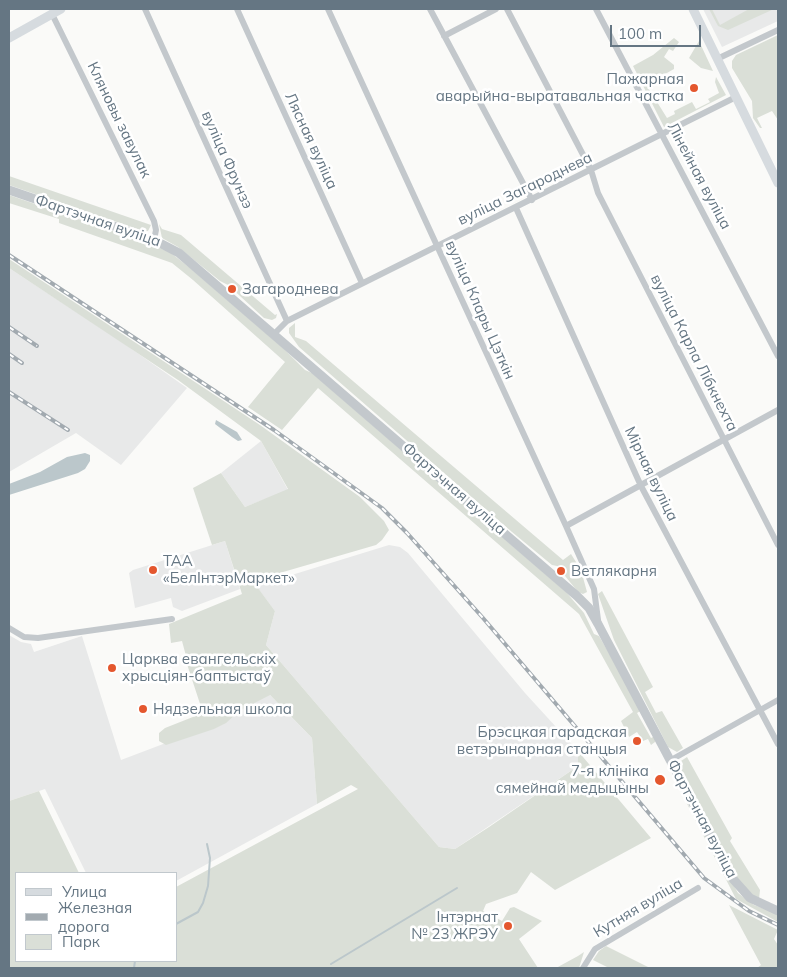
<!DOCTYPE html>
<html>
<head>
<meta charset="utf-8">
<style>
	body { margin:0 }
	#map { position:relative; width:787px; height:977px; overflow:hidden; background:#fafaf8; font-family:Mulish,sans-serif }
	canvas { display:block }
	.frame { position:absolute; inset:0; border:10px solid #657683; pointer-events:none }
	.legend { position:absolute; left:15px; top:872px; width:162px; height:90px; box-sizing:border-box; background:#fff; border:1px solid #c1c8cd; margin:0; padding:6px 9px; list-style:none; font-size:15px; color:#657683 }
	.legend li { display:flex; align-items:center; gap:10px; height:25px }
	.legend b { width:25px; border:1px solid #c1c8cd }
	.scale { position:absolute; left:610px; top:25px; width:91px; height:22px; box-sizing:border-box; border:2px solid #657683; border-top:0; padding-left:6px; font-size:15px; line-height:18px; white-space:nowrap; color:#657683; -webkit-text-stroke:4px #fff; paint-order:stroke }
</style>
</head>
<body>
<div id="map">
<canvas width="787" height="977"></canvas>
<div class="frame"></div>
<ul class="legend">
<li><b style="height:6px;background:#d6dbdf"></b>Улица</li>
<li><b style="height:6px;background:#a2aab0"></b>Железная дорога</li>
<li><b style="height:14px;background:#dadfd7"></b>Парк</li>
</ul>
<div class="scale">100 m</div>
</div>
<script>
const g = document.querySelector('canvas').getContext('2d');
g.lineJoin = 'round';
function fill(path, color) { g.fillStyle = color; g.fill(path, 'evenodd'); }
const shape = rows => new Path2D(rows.map(r => 'M' + r).join(''));
function trace(path, color, width, dash) { g.strokeStyle = color; g.lineWidth = width; g.lineCap = dash ? 'butt' : 'round'; g.setLineDash(dash || []); g.stroke(path); }
function drawText(font, color, halo, rows, align = 'center') {
  g.font = font + ' Mulish,sans-serif'; g.lineWidth = 5; g.setLineDash([]); g.textBaseline = 'middle'; g.strokeStyle = halo; g.fillStyle = color; for (const [text, x, y, turn = 0] of rows) {
    g.save(); g.translate(x, y); g.rotate((+turn || 0) * Math.PI / 180); g.textAlign = isNaN(turn) ? turn : align; if (halo) g.strokeText(text, 0, 0); g.fillText(text, 0, 0); g.restore();
  }
}
fill(shape([
	[703,9,778,9,778,21,722,47],
	[9,268,119,340,187,388,121,465,76,433,9,472],
	[261,441,288,490,245,507,221,473],
	[225,541,240,589,182,611,173,607,171,598,135,608,129,573,133,570],
	[389,545,400,547,408,553,525,693,578,751,578,766,455,849,439,847,266,645,275,611,256,586],
	[9,635,21,642,31,644,34,652,82,636,121,760,208,727,260,685,312,738,317,804,176,881,176,873,86,873,45,789,9,801]
]), '#e8e9e9');
fill(shape([
	[709,9,712,9,720,25,749,9,774,9,728,30,718,26],
	[778,35,778,120,772,111,757,118,762,128,760,128,753,118,752,101,732,68,732,61,736,55],
	[674,38,679,42,673,51,669,49,664,57,674,65,674,69,658,78,660,83,649,89,667,118,675,114,674,111,692,102,696,109,710,102,708,99,719,93,715,82,716,77,726,95,664,127,633,66,653,55],
	[699,41,713,71,701,68,689,58],
	[9,176,151,225,148,231,143,231,9,185],
	[9,195,153,245,171,253,190,268,283,348,305,370,312,373,566,592,584,613,594,634,599,636,642,710,637,713,651,738,655,736,655,742,651,745,648,739,643,741,637,732,629,737,621,721,633,712,579,614,318,388,282,430,248,407,285,362,193,280,172,263,59,223,59,219,9,203],
	[159,224,162,229,181,235,275,315,277,314,276,318,272,320,264,318,228,285,220,281,178,247,162,238],
	[9,259,260,425,360,497,384,521,389,530,382,540,376,545,259,579,255,584,275,611,266,645,439,847,455,849,489,827,578,766,578,751,651,838,555,890,531,872,517,893,486,904,483,911,502,921,510,908,514,907,542,921,519,939,538,968,9,968,9,801,39,791,79,873,16,873,16,961,176,961,176,887,358,789,351,785,317,804,312,738,270,695,239,711,226,723,214,729,166,745,159,741,159,733,165,728,203,713,185,658,186,656,182,641,171,643,169,624,242,594,225,541,212,545,193,488,221,473,245,507,288,489,261,441,178,380,9,268],
	[295,323,295,337,306,341,563,560,571,554,581,570,587,592,583,594,578,592,557,566,552,565,512,532,299,347,289,333,289,328],
	[602,591,653,687,645,692,656,713,662,711,683,748,677,752,668,747,614,640,598,594],
	[687,757,732,838,730,841,760,890,759,899,752,895,736,877,679,768,681,761],
	[681,792,738,893,754,905,778,914,778,922,736,899],
	[729,905,778,930,774,939,778,945,778,968,757,968,761,965],
	[606,946,650,968,609,968,593,960,599,951],
	[584,952,579,968,556,968,578,956]
]), '#dadfd7');
fill(shape([
	[216,420,237,432,242,440,238,441,232,437,215,424],
	[85,453,90,455,90,461,85,469,78,473,9,495,9,484,40,472,67,457]
]), '#bbc7cb');
trace(shape([
	[176,924,198,912,203,903,208,886,210,858,207,844],
	[331,964,457,888],
	[134,968,135,961]
]), '#bbc7cb', 2);
trace(shape([
	[145,9,287,321],
	[237,9,362,283],
	[328,9,566,526,594,589,598,620],
	[430,9,532,200],
	[507,9,591,170,598,193,778,545],
	[596,9,778,356],
	[52,14,154,221,156,230,154,240],
	[444,36,496,9],
	[717,59,778,30],
	[516,208,641,486,778,744],
	[275,333,287,321,736,97],
	[566,526,778,410],
	[9,628,24,637,38,638,172,619],
	[671,760,778,700],
	[583,968,595,949,698,888]
]), '#c3c8cc', 6);
trace(shape([
	[9,190,154,240,179,253,577,596,589,608,598,624,733,879,750,898,778,911]
]), '#c3c8cc', 9);
trace(shape([
	[693,9,778,183],
	[9,38,61,9]
]), '#d6dbdf', 9);
const rail = shape([
	[9,255,274,430,382,508,407,533,483,618,704,878,749,911,778,925],
	[9,327,37,346],
	[9,354,22,363],
	[9,392,68,430]
]);
trace(rail, '#a2aab0', 4);
trace(rail, '#fff', 2, [5.5]);
for (const [x, y, r, color] of [
	[694,88,5,"#e4572e"],
	[232,289,5,"#e4572e"],
	[153,570,5,"#e4572e"],
	[561,571,5,"#e4572e"],
	[112,668,5,"#e4572e"],
	[143,709,5,"#e4572e"],
	[637,741,5,"#e4572e"],
	[660,780,6,"#e4572e"],
	[508,926,5,"#e4572e"]
]) { const dot = new Path2D(); dot.arc(x, y, r, 0, 2 * Math.PI); g.fillStyle = color; g.fill(dot); trace(dot, '#fff', 2); }
drawText('15px', '#657683', '#fff', [
	["Пажарная",684,79,"right"],
	["аварыйна-выратавальная частка",684,96,"right"],
	["Загароднева",242,289],
	["ТАА",163,561],
	["«БелІнтэрМаркет»",163,578],
	["Ветлякарня",571,571],
	["Царква евангельскіх",122,659],
	["хрысціян-баптыстаў",122,676],
	["Нядзельная школа",153,709],
	["Брэсцкая гарадская",627,732,"right"],
	["ветэрынарная станцыя",627,749,"right"],
	["7-я клініка",649,771,"right"],
	["сямейнай медыцыны",649,788,"right"],
	["Інтэрнат",498,917,"right"],
	["№ 23 ЖРЭУ",498,934,"right"]
], 'left');
drawText('15px', '#657683', '#fff', [
	["Кляновы завулак",119,120,64],
	["Лясная вуліца",311,141,65],
	["вуліца Фрунзэ",227,160,66],
	["Лінейная вуліца",699,176,62],
	["вуліца Загароднева",525,189,-26],
	["Фартэчная вуліца",98,221,19],
	["вуліца Клары Цэткін",480,310,66],
	["вуліца Карла Лібкнехта",694,353,63],
	["Мірная вуліца",651,474,64],
	["Фартэчная вуліца",454,489,41],
	["Фартэчная вуліца",702,819,62],
	["Кутняя вуліца",638,908,-31]
]);
</script>
</body>
</html>
